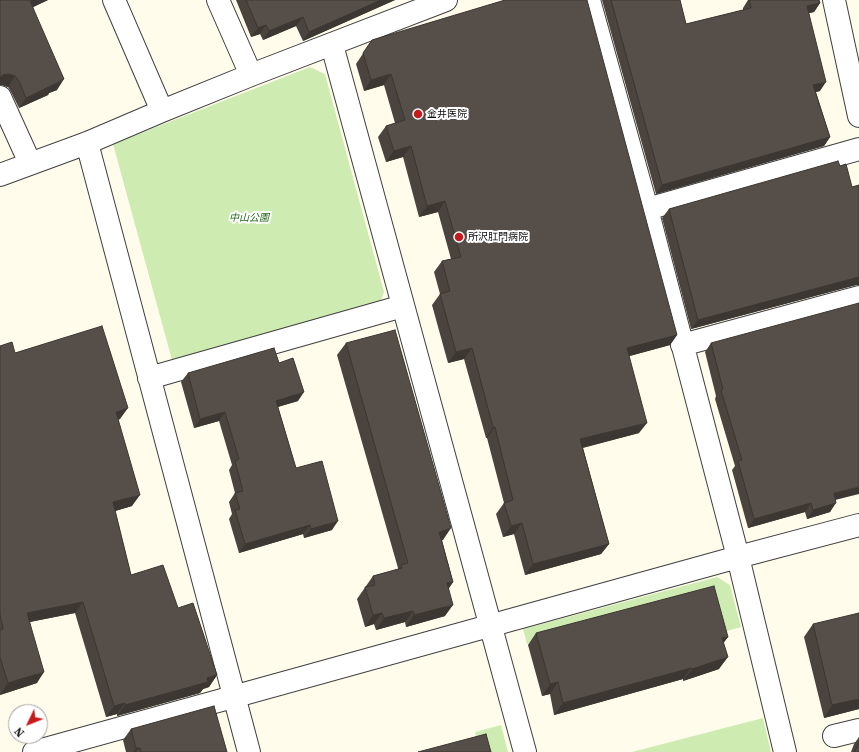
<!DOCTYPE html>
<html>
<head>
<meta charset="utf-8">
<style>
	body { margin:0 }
	#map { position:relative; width:859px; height:752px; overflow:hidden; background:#fffceb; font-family:"Source Serif 4",serif }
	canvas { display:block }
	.north { position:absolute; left:8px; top:704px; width:40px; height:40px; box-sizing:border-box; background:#fff; border:1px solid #9e9e9e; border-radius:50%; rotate:227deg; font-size:11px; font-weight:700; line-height:16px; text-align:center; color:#0c0c0c }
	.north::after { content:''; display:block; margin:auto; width:14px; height:18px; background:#c61a1b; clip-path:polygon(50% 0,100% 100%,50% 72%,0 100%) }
</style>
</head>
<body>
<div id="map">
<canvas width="859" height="752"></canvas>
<div class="north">N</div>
</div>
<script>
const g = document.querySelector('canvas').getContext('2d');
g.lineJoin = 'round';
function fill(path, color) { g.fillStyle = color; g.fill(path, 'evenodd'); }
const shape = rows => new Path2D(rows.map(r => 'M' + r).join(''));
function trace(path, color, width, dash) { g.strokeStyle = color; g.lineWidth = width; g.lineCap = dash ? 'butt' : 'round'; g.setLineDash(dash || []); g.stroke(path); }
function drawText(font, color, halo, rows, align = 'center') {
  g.font = font + ' "Source Serif 4","Noto Sans JP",serif'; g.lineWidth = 4; g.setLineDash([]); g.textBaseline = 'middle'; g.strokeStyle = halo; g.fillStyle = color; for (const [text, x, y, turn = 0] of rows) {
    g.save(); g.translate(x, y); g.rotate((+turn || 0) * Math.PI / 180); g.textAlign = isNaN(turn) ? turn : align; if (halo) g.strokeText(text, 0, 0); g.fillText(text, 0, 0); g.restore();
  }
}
fill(shape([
	[310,67,325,74,384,292,380,303,172,360,113,144],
	[717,577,730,585,741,627,720,633,634,614,527,644,523,629],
	[763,718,771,752,632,752],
	[501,725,508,752,480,752,475,732]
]), '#ceecb2');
const minor = shape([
	[114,0,162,111],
	[218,0,251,75],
	[589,0,647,209,738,557,785,752],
	[834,0,859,116],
	[332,45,525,752],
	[0,97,30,163],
	[87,143,249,752],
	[0,175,87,143,162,111,251,75,446,0],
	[647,209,859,149],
	[682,345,859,297],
	[149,378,403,306],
	[834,736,859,730],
	[34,752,738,557,859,525]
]);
trace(minor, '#3f3f3f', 24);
trace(minor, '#fff', 22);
fill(shape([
	[0,0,48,0,33,7,57,90,49,93,48,95,19,108,11,92,8,87,2,85],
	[236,0,395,0,303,41,296,26,263,40,260,34,251,37],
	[602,0,680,0,686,24,743,10,743,8,748,0,819,0,820,3,814,12,809,13,820,91,816,92,830,137,824,146,656,194],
	[372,40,677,335,670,345,629,356,639,433,583,448,609,544,601,554,525,575,514,534,503,537,496,514,504,503,487,438,486,438,464,359,448,363,432,305,440,294,434,272,442,261,451,259,438,212,419,217,403,157,386,162,378,137,386,126,395,123,384,85,364,91,356,64],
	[840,166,852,187,859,185,859,285,856,285,691,329,662,218,669,209],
	[346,343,443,540,442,540,453,582,449,588,445,616,406,627,405,622,376,630,374,624,365,627,357,599,373,576,398,569,398,568,337,355],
	[711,343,836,500,830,512,807,519,805,512,748,528,732,470,735,466,715,399,716,396,705,352],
	[0,346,15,353,120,419,118,420,132,506,115,511,131,575,178,608,217,675,209,687,203,689,200,693,117,716,117,714,106,717,75,613,30,622,37,683,0,695],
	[279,363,298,401,278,407,296,468,332,530,304,538,303,534,239,553,229,519,232,514,229,502,235,493,229,470,232,465,219,421,194,428,181,382,188,373],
	[813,624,859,709,824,718,804,637],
	[536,633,728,637,723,643,719,669,683,681,683,679,554,715,550,694,542,696,528,645],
	[131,729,227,752,126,752,123,740],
	[859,737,859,752,851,752,854,744]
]), '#4a433e');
fill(shape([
	[32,0,48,0,23,12,30,1],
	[381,0,395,0,303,41,309,32],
	[820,3,814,12,801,15,807,6],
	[303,17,296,26,263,40,269,31],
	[266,25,260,34,251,37,258,28],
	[9,74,15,76,8,87,2,85,0,85,0,77,3,75],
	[391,74,384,85,364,91,371,80],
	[64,79,57,90,49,93,48,95,19,108,26,98],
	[826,82,820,91,807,94,813,85],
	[830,137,824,146,656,194,662,185],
	[411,146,403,157,386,162,394,151],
	[445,201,438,212,419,217,427,206],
	[859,277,859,285,856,285,691,329,698,320],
	[677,335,670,345,619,359,627,348],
	[472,348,464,359,448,363,456,352],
	[304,392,298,401,270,409,276,401],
	[128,408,120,419,108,423,116,412],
	[225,412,219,421,194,428,200,419],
	[647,423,639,433,573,450,580,439],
	[493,427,495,427,487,438,486,438],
	[859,487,859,494,827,502,834,493],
	[140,495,132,506,105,514,113,502],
	[811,503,805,512,748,528,754,519],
	[836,503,830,512,807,519,813,510],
	[338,521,332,530,304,538,311,529],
	[522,523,514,534,503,537,511,526],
	[310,525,303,534,239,553,245,544],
	[451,528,443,540,431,543,439,532],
	[609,544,601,554,525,575,533,564],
	[453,582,445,594,447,583],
	[83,602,75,613,19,624,27,613],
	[453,605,445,616,406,627,414,615],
	[413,611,405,622,376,630,384,618],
	[382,613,374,624,365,627,373,615],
	[728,637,719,649,722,638],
	[728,657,719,669,683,681,692,669],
	[691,668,683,679,554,715,563,703],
	[44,672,37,683,0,695,8,683],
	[217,675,209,687,203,689,200,693,117,716,125,705],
	[558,682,550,694,542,696,550,684],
	[859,699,859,709,824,718,832,705],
	[125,703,117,714,106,717,114,706],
	[136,748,140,748,136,752,133,752]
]), '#3c3732');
const building = shape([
	[0,0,32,0,30,1,64,79,55,83,55,84,26,98,19,81,15,76,9,74,3,75,0,77,0,0],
	[246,0,381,0,309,32,303,17,269,31,266,25,258,28,246,0],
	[505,0,587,0,677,335,627,348,647,423,580,439,609,544,533,564,522,523,511,526,504,503,513,500,495,427,493,427,472,348,456,352,440,294,450,291,442,261,461,257,445,201,427,206,411,146,394,151,386,126,405,120,391,74,371,80,363,53,372,40,505,0],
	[611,0,680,0,686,24,751,8,749,0,819,0,820,3,807,6,826,82,813,85,830,137,662,185,611,0],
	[838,161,840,166,846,164,852,187,859,185,859,277,698,320,669,209,838,161],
	[859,303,859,487,834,493,836,503,813,510,811,503,754,519,738,461,742,460,721,390,723,389,711,343,859,303],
	[102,326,128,408,116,412,140,495,113,502,131,575,163,565,178,608,193,603,217,675,207,678,208,682,125,705,125,703,114,706,83,602,27,613,44,672,8,683,0,657,0,630,3,629,0,614,0,346,12,342,15,353,102,326],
	[395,330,451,528,439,532,453,582,447,583,453,605,414,615,413,611,384,618,382,613,373,615,365,587,375,585,373,576,402,568,401,565,408,563,346,343,395,330],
	[274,348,279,363,293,358,304,392,276,401,296,468,322,461,338,521,311,529,310,525,245,544,235,510,240,509,235,493,243,491,235,461,239,459,225,412,200,419,188,373,274,348],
	[714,586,728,637,722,638,728,657,692,669,691,668,563,703,558,682,550,684,536,633,714,586],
	[859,613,859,699,832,705,813,624,859,613],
	[214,706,227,752,141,752,140,748,136,748,131,729,214,706],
	[486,734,491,752,418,752,486,734],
	[859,741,859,752,855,752,859,741]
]);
fill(building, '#564e48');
trace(building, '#3c3732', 1);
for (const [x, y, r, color] of [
	[418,114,5,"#c61a1b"],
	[459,237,5,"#c61a1b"]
]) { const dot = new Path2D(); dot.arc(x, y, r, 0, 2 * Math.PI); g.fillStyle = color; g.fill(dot); trace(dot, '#fff', 1.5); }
drawText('10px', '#0c0c0c', '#fff', [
	["金井医院",427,114],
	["所沢肛門病院",468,237]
], 'left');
drawText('italic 10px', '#256818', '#fff', [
	["中山公園",249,218]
]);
</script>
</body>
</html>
